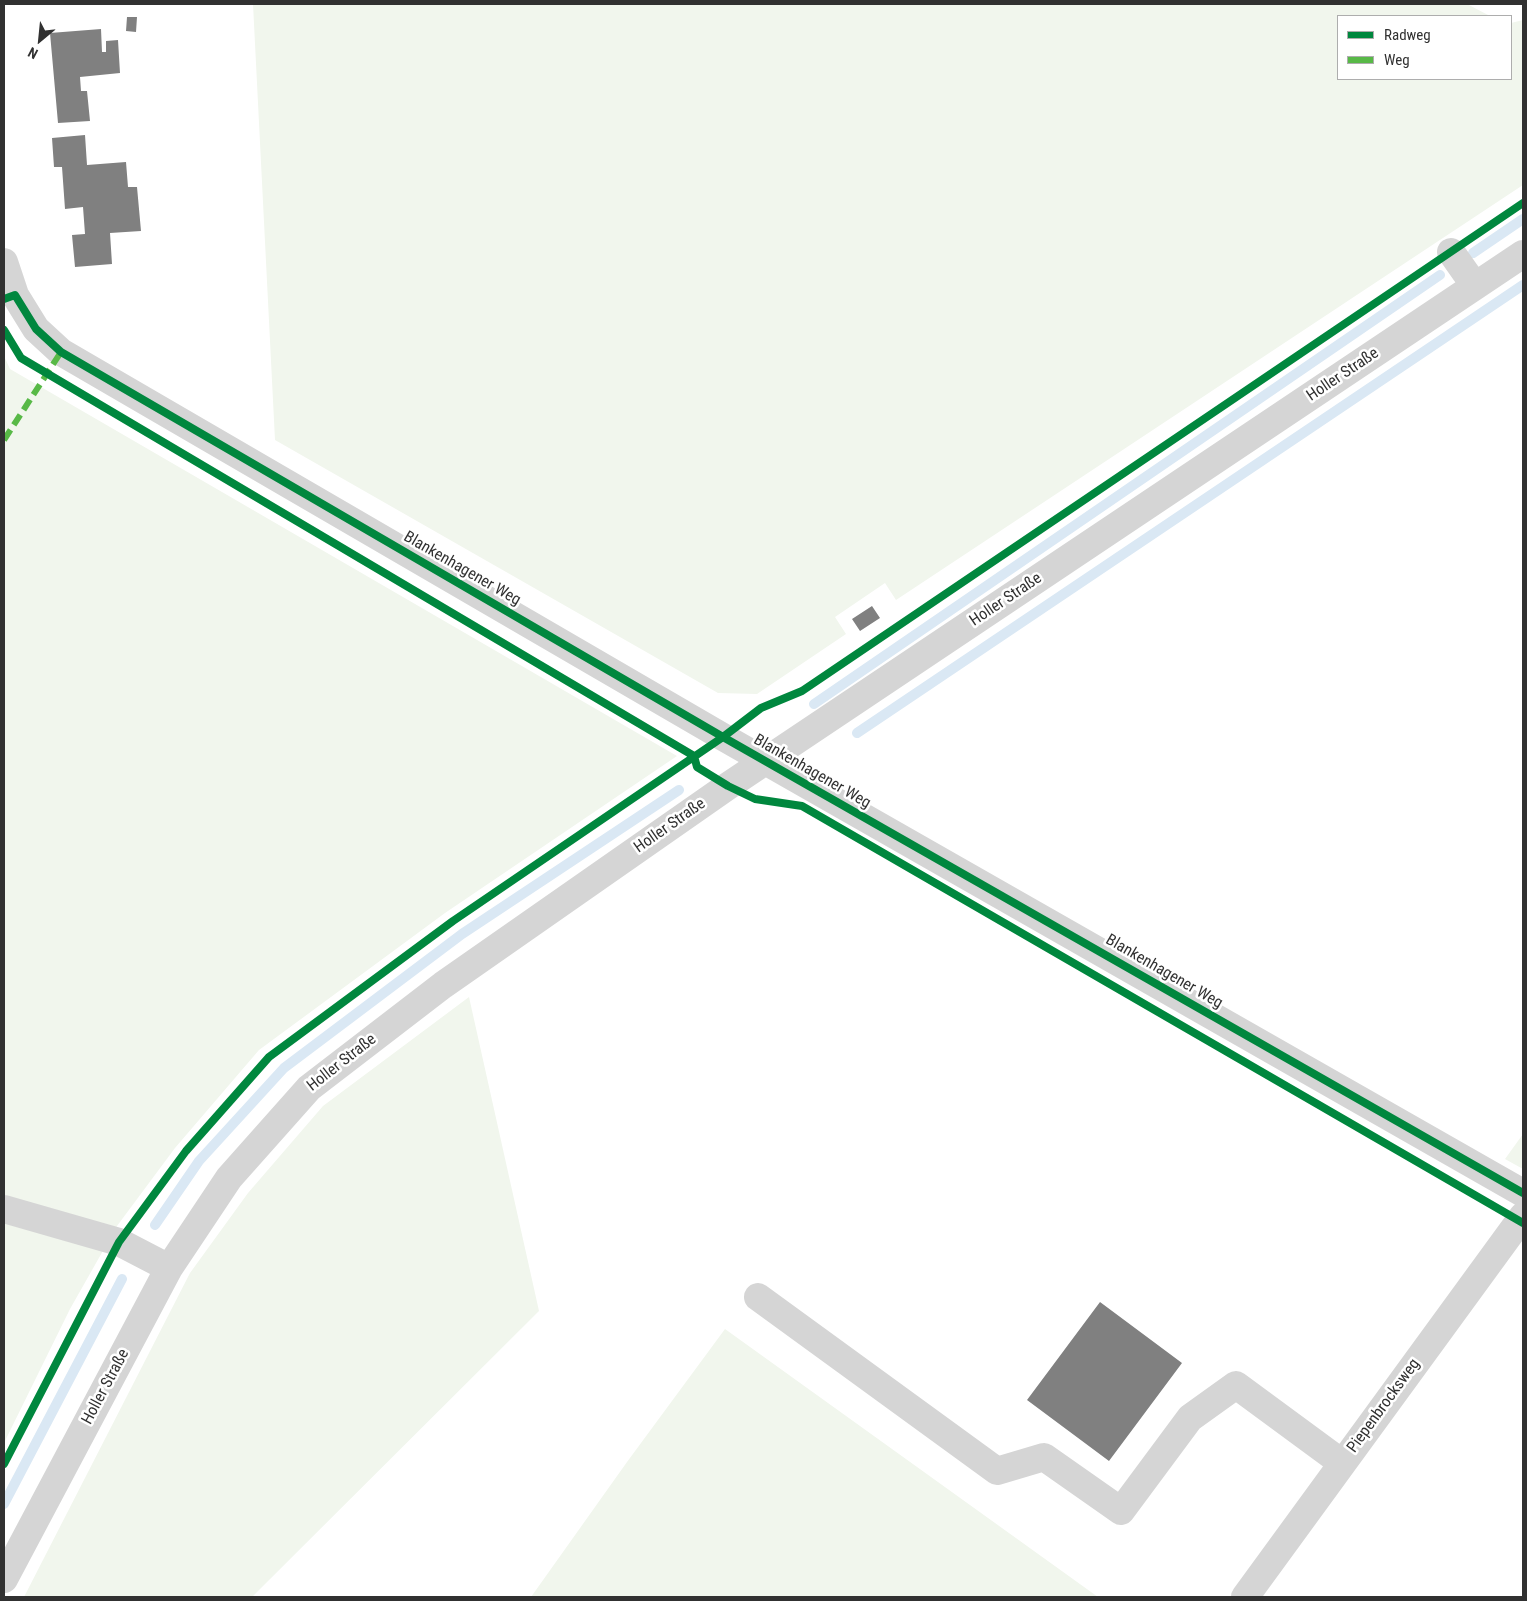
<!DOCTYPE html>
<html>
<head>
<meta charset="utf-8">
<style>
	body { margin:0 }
	#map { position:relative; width:1527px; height:1601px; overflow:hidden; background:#fff; font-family:"Roboto Condensed",sans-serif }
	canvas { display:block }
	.frame { position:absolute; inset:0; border:5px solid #313131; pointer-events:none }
	.legend { position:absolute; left:1337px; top:15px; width:175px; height:65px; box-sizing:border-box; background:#fff; border:1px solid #adadad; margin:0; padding:6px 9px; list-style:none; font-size:15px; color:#313131 }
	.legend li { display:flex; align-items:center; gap:10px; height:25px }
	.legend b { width:25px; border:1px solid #adadad }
	.north { position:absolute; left:15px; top:15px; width:50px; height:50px; -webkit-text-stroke:4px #fff; paint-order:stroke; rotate:208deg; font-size:14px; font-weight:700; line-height:20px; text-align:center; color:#313131 }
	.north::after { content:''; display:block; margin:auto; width:18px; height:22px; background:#313131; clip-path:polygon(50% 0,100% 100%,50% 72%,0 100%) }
</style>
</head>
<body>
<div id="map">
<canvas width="1527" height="1601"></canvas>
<div class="frame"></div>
<ul class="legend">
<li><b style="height:6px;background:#00873e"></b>Radweg</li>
<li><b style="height:6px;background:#58b947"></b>Weg</li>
</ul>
<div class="north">N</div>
</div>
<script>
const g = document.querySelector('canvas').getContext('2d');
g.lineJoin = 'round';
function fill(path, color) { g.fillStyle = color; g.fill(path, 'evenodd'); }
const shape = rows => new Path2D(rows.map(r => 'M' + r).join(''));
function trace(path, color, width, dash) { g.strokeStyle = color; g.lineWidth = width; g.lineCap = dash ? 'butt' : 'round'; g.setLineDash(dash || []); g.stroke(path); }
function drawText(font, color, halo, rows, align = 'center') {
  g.font = font + ' "Roboto Condensed",sans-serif'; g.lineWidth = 5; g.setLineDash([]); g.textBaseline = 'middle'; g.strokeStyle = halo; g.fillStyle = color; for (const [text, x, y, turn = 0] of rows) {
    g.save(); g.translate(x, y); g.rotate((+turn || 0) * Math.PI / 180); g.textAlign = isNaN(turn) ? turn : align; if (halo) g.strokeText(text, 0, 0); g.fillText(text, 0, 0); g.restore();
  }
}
fill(shape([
	[253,4,1467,4,1490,16,1338,16,1338,79,1511,79,1511,23,1523,20,1523,185,896,600,885,583,835,617,846,634,757,694,718,693,275,440],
	[4,356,10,369,677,756,445,913,259,1050,175,1148,117,1226,70,1309,4,1443],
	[469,997,539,1311,252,1597,24,1597,190,1273,248,1193,323,1106],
	[1523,1134,1523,1169,1505,1159],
	[725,1329,1098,1597,531,1597,627,1462]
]), '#f1f6ed');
trace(shape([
	[1473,253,1523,219],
	[814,704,1440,275],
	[857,733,1523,285],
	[155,1225,199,1161,284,1068,462,934,679,790],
	[4,1504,122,1279]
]), '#dae8f4', 10);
fill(shape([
	[127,17,137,17,136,32,126,31],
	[101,29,102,52,106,52,106,41,118,40,120,73,80,77,81,91,87,91,90,121,58,123,50,33],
	[85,135,87,165,126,162,128,187,137,187,141,231,110,233,112,264,75,267,72,235,85,234,83,207,65,209,62,167,54,167,52,138],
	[872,606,880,618,860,631,852,619],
	[1100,1302,1182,1363,1109,1461,1027,1400]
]), '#808080');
trace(shape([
	[1451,252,1475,286],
	[4,262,15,295,36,329,61,352,723,737,1523,1193],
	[4,1209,119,1242,169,1268],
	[758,1297,997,1471,1044,1457,1121,1511,1190,1418,1236,1385,1342,1463],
	[4,1579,169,1268,229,1178,309,1088,443,985,728,786,1523,254],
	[1245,1597,1523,1216]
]), '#d5d5d5', 28);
trace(shape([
	[4,440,61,352]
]), '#58b947', 6, [12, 6]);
trace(shape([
	[4,299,15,295,36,329,61,352,723,737,1523,1193],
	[4,330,21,358,694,756,697,767,728,786,755,799,802,806,1523,1223],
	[4,1464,119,1242,186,1151,269,1057,453,921,723,737,761,708,802,691,1523,203]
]), '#00873e', 8);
drawText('16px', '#313131', '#fff', [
	["Holler Straße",1343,375,-34],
	["Blankenhagener Weg",462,569,30],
	["Holler Straße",1006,600,-34],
	["Blankenhagener Weg",812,772,30],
	["Holler Straße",670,826,-35],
	["Blankenhagener Weg",1164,972,30],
	["Holler Straße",342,1063,-38],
	["Holler Straße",106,1387,-62],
	["Piepenbrocksweg",1384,1406,-54]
]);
</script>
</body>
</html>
